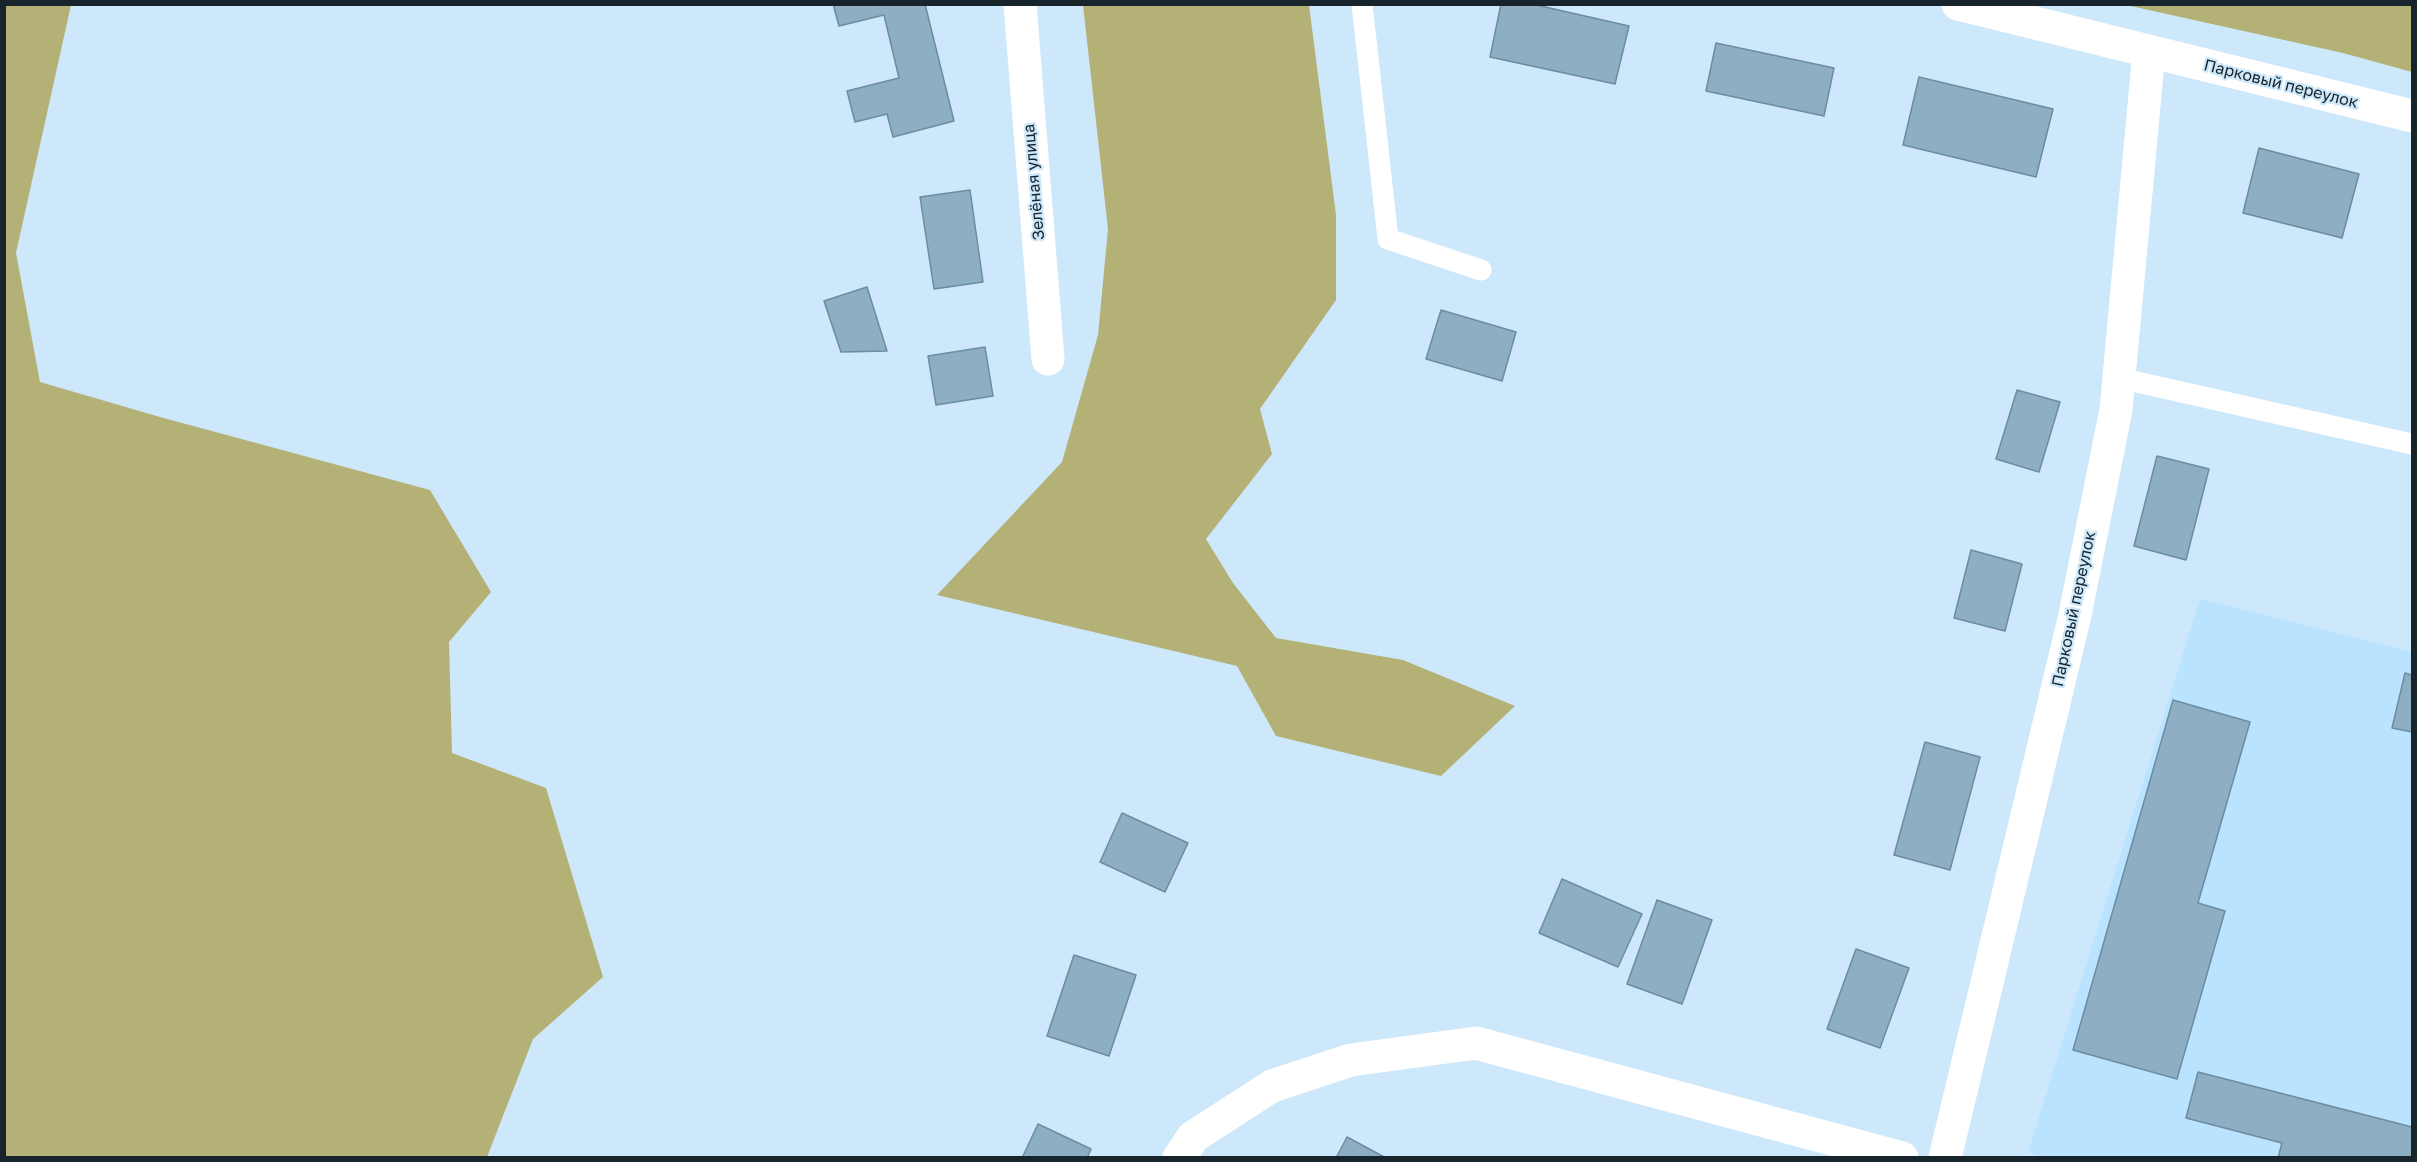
<!DOCTYPE html>
<html>
<head>
<meta charset="utf-8">
<style>
	body { margin:0 }
	#map { position:relative; width:2417px; height:1162px; overflow:hidden; background:#cde8fa; font-family:"Golos Text",sans-serif }
	canvas { display:block }
	.frame { position:absolute; inset:0; border:6px solid #17242c; pointer-events:none }
</style>
</head>
<body>
<div id="map">
<canvas width="2417" height="1162"></canvas>
<div class="frame"></div>
</div>
<script>
const g = document.querySelector('canvas').getContext('2d');
g.lineJoin = 'round';
function fill(path, color) { g.fillStyle = color; g.fill(path, 'evenodd'); }
const shape = rows => new Path2D(rows.map(r => 'M' + r).join(''));
function trace(path, color, width, dash) { g.strokeStyle = color; g.lineWidth = width; g.lineCap = dash ? 'butt' : 'round'; g.setLineDash(dash || []); g.stroke(path); }
function drawText(font, color, halo, rows, align = 'center') {
  g.font = font + ' "Golos Text",sans-serif'; g.lineWidth = 4.5; g.setLineDash([]); g.textBaseline = 'middle'; g.strokeStyle = halo; g.fillStyle = color; for (const [text, x, y, turn = 0] of rows) {
    g.save(); g.translate(x, y); g.rotate((+turn || 0) * Math.PI / 180); g.textAlign = isNaN(turn) ? turn : align; if (halo) g.strokeText(text, 0, 0); g.fillText(text, 0, 0); g.restore();
  }
}
fill(shape([
	[2200,599,2412,652,2412,1157,2044,1158,2028,1152]
]), '#bae3ff');
fill(shape([
	[5,4,71,5,16,253,40,382,160,417,430,490,491,592,449,642,452,753,546,788,603,977,533,1039,487,1157,5,1157],
	[1083,5,1309,5,1336,215,1336,300,1260,409,1272,454,1206,539,1233,583,1276,638,1403,660,1515,706,1441,776,1276,736,1237,666,937,595,1062,462,1098,335,1108,229],
	[2126,5,2412,5,2412,72,2343,53]
]), '#b4b177');
const building = shape([
	[833,4,925,4,954,121,893,137,887,114,855,122,847,91,899,78,884,15,839,26,833,4],
	[1501,4,1532,4,1629,26,1615,84,1490,57,1501,4],
	[1716,43,1834,68,1824,116,1706,91,1716,43],
	[1919,77,2053,109,2036,177,1903,145,1919,77],
	[2259,148,2359,174,2342,238,2243,213,2259,148],
	[970,190,983,282,934,289,920,197,970,190],
	[867,287,887,351,841,352,824,301,867,287],
	[1441,310,1516,332,1502,381,1426,359,1441,310],
	[985,347,993,396,936,405,928,356,985,347],
	[2017,390,2060,402,2039,472,1996,459,2017,390],
	[2157,456,2209,469,2186,560,2134,546,2157,456],
	[1971,550,2022,564,2005,631,1954,618,1971,550],
	[2405,673,2412,675,2412,732,2392,728,2405,673],
	[2173,700,2250,722,2198,903,2225,911,2177,1079,2073,1050,2173,700],
	[1925,742,1980,757,1950,870,1894,855,1925,742],
	[1122,813,1188,843,1165,892,1100,862,1122,813],
	[1562,879,1642,914,1618,967,1539,933,1562,879],
	[1657,900,1712,920,1682,1004,1627,984,1657,900],
	[1856,949,1909,968,1880,1048,1827,1029,1856,949],
	[1074,955,1136,975,1109,1056,1047,1036,1074,955],
	[2198,1072,2412,1127,2412,1158,2278,1158,2282,1143,2186,1118,2198,1072],
	[1038,1124,1091,1149,1087,1158,1022,1158,1038,1124],
	[1347,1137,1386,1158,1336,1158,1347,1137]
]);
fill(building, '#8daec3');
trace(building, '#6c8ca0', 1.5);
trace(shape([
	[1362,4,1388,239,1481,270],
	[2119,378,2412,444]
]), '#fff', 21);
trace(shape([
	[1020,4,1048,359],
	[1958,4,2412,116],
	[1179,1158,1193,1137,1272,1086,1351,1060,1476,1043,1902,1158],
	[1945,1158,2075,615,2116,410,2149,51]
]), '#fff', 33);
drawText('16px', '#17242c', '#cde8fa', [
	["Парковый переулок",2281,84,14],
	["Зелёная улица",1034,182,-95],
	["Парковый переулок",2074,609,-78]
]);
</script>
</body>
</html>
